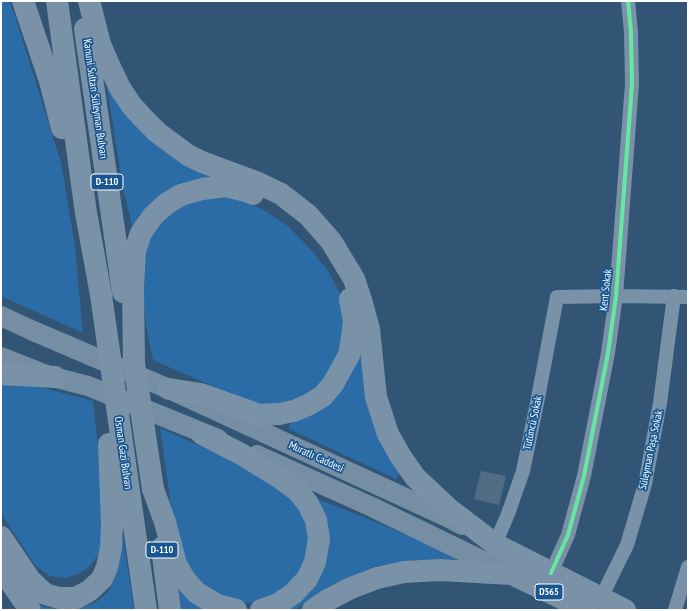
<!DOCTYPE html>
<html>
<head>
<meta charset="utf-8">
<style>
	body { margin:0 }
	#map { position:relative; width:689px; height:611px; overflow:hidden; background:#325575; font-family:"PT Sans Narrow",sans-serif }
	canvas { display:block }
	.frame { position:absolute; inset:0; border:2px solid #fff; pointer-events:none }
</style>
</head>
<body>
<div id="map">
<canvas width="689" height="611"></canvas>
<div class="frame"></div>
</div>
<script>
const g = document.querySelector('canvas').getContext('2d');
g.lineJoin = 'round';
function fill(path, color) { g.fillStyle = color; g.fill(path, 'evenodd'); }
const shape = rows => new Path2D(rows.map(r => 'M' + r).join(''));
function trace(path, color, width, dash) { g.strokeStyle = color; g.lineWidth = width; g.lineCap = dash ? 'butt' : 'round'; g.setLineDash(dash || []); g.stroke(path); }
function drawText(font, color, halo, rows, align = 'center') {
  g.font = font + ' "PT Sans Narrow",sans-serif'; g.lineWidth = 3.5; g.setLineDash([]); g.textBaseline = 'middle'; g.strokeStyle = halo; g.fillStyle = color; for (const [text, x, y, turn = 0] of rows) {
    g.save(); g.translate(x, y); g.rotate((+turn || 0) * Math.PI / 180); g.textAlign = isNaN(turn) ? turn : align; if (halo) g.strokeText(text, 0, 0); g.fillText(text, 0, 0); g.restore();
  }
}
fill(shape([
	[1,1,9,1,16,19,61,163,75,247,83,333,1,296],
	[107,87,111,87,210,173,209,178,198,179,185,183,133,229,123,188],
	[207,196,237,198,262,209,288,226,312,251,328,271,340,294,345,318,344,344,322,383,303,400,272,406,247,401,153,360,147,330,140,268,143,249,165,217,183,203],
	[359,324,402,471,396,479,289,429,289,425,305,415],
	[1,382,36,386,93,401,101,474,101,543,100,552,95,559,89,567,78,574,65,578,50,576,35,565,1,513],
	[160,428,257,472,301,503,313,544,295,582,277,595,256,603,235,602,218,597,192,574,176,540],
	[317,499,361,516,464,559,413,560,376,566,347,578,320,593,295,610,281,610,303,595],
	[120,537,123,537,134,610,37,610,28,600,48,608,66,610,82,607,96,602,109,591,115,577],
	[183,589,211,610,181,610,179,591]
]), '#2b6ca7');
fill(shape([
	[481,471,506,476,499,505,474,499]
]), '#516d86');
trace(shape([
	[495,544,508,514,523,471,538,398,557,297,616,296,688,297],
	[551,573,568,535,584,476,608,353,616,296,632,84,631,32,628,1],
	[601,598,627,545,645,484,660,403,674,296],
	[675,610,688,567]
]), '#7a92a8', 14);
trace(shape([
	[1,316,31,330,169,389,449,518,462,525],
	[1,357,49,376,88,386,218,439],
	[257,455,372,507,510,574]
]), '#768ea4', 20);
trace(shape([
	[23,1,50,81,62,128],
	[57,1,86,213,101,295],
	[89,1,100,44,109,65,120,88,132,106,144,119,158,133,188,155,202,162,256,182,281,194,308,215,331,241,354,279,361,300,369,329,376,397,388,434,401,457,415,477,449,509,495,544,625,610],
	[85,29,123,292],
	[134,363,133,287,135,251,141,233,153,216,166,204,181,195,202,189,226,186,246,191,253,194],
	[1,374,55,377],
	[169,389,201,394,260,415,279,414,294,411,308,405,323,396,333,384,349,355,352,337,354,321,350,299],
	[202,434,241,454,280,478,298,491,308,504,316,520,319,539,315,562,307,579,294,593,278,604,261,610],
	[153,489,165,522,176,564,185,580,197,593,217,605,236,610],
	[130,498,146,610],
	[1,537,30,580,45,594,59,598,76,598,89,591,102,579,107,567,111,548,112,524,109,444],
	[162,548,170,610],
	[1,568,30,610],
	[313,610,326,601,351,588,377,578,404,572,440,570,512,574,586,610]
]), '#7a92a7', 22);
trace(shape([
	[101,295,130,498],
	[134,363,153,489]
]), '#7a92a7', 22);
trace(shape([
	[551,573,568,535,584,476,608,353,616,296,632,84,631,32,628,1]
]), '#66e7a1', 4);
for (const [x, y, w] of [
	[107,182,32],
	[162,550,32],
	[549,592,28]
]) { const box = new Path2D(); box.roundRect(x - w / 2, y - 8, w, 16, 3); g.fillStyle = '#175690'; g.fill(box); trace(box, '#fff', 1); }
drawText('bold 10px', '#fff', null, [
	["D-110",107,182],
	["D-110",162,550],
	["D565",549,592]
]);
drawText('11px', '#fff', '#175690', [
	["Kanuni Sultan Süleyman Bulvarı",95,99,82],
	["Kent Sokak",606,290,-84],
	["Tütüncü Sokak",533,423,-78],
	["Süleyman Paşa Sokak",651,450,-78],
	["Osman Gazi Bulvarı",123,453,82],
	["Muratlı Caddesi",316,457,25]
]);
</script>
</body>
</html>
